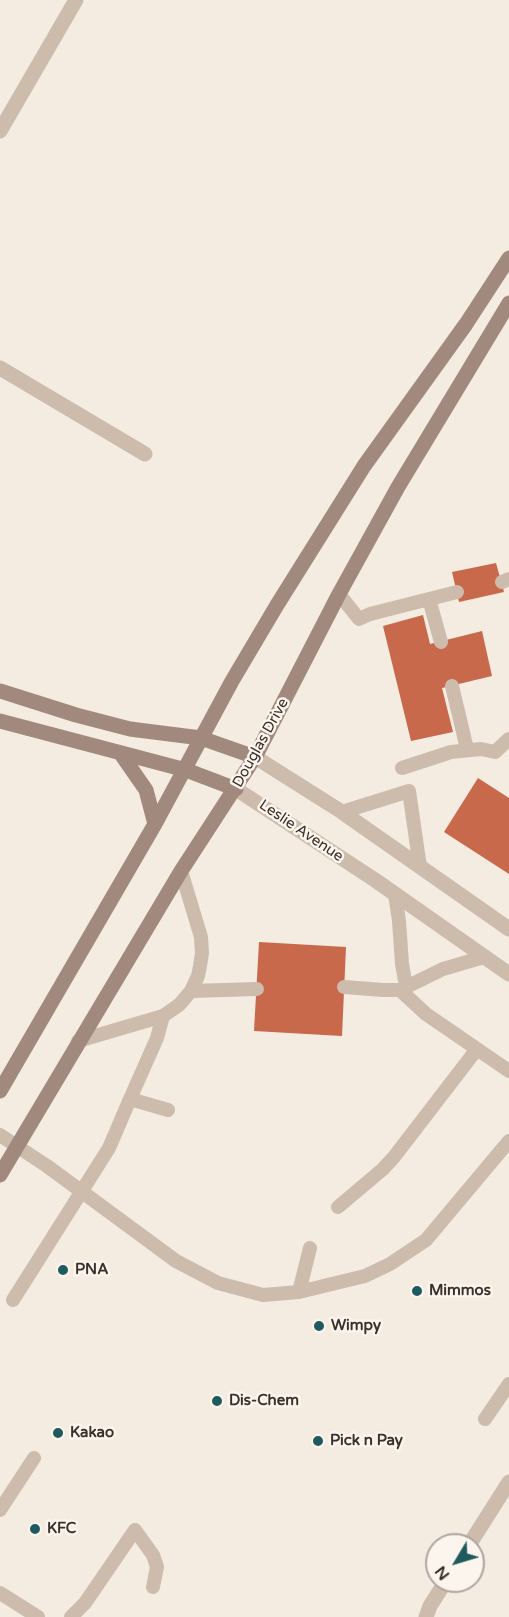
<!DOCTYPE html>
<html>
<head>
<meta charset="utf-8">
<style>
	body { margin:0 }
	#map { position:relative; width:509px; height:1617px; overflow:hidden; background:#f4ebe1; font-family:"Varela Round",sans-serif }
	canvas { display:block }
	.north { position:absolute; left:425px; top:1533px; width:60px; height:60px; box-sizing:border-box; background:#fbf5ee; border:2px solid #aea6a0; border-radius:50%; rotate:232deg; font-size:16px; font-weight:700; line-height:24px; text-align:center; color:#3b302b }
	.north::after { content:''; display:block; margin:auto; width:21px; height:27px; background:#1f5a5e; clip-path:polygon(50% 0,100% 100%,50% 72%,0 100%) }
</style>
</head>
<body>
<div id="map">
<canvas width="509" height="1617"></canvas>
<div class="north">N</div>
</div>
<script>
const g = document.querySelector('canvas').getContext('2d');
g.lineJoin = 'round';
function fill(path, color) { g.fillStyle = color; g.fill(path, 'evenodd'); }
const shape = rows => new Path2D(rows.map(r => 'M' + r).join(''));
function trace(path, color, width, dash) { g.strokeStyle = color; g.lineWidth = width; g.lineCap = dash ? 'butt' : 'round'; g.setLineDash(dash || []); g.stroke(path); }
function drawText(font, color, halo, rows, align = 'center') {
  g.font = font + ' "Varela Round",sans-serif'; g.lineWidth = 5; g.setLineDash([]); g.textBaseline = 'middle'; g.strokeStyle = halo; g.fillStyle = color; for (const [text, x, y, turn = 0] of rows) {
    g.save(); g.translate(x, y); g.rotate((+turn || 0) * Math.PI / 180); g.textAlign = isNaN(turn) ? turn : align; if (halo) g.strokeText(text, 0, 0); g.fillText(text, 0, 0); g.restore();
  }
}
fill(shape([
	[496,563,504,592,459,602,452,572],
	[423,615,430,644,482,631,492,676,442,688,453,732,411,741,383,626],
	[478,778,509,798,509,874,444,832],
	[259,942,346,947,342,1036,254,1031]
]), '#c8694b');
trace(shape([
	[502,582,509,579],
	[339,594,359,619,370,614,457,592],
	[429,599,441,642],
	[452,686,467,749],
	[402,768,451,752,481,749,495,752,509,739],
	[342,812,409,791,420,867],
	[395,894,399,921,402,964,406,986],
	[344,987,383,990,400,990,443,969,484,957],
	[400,990,426,1014,477,1049],
	[191,991,257,989],
	[78,1041,163,1016,179,1005,191,991,198,976,200,966,202,953,201,937,181,871],
	[130,1099,157,1038,163,1016],
	[0,1135,47,1166,176,1261,218,1283,263,1295,299,1292,336,1283,365,1276,390,1264,426,1240,509,1141],
	[338,1207,383,1169,394,1157,477,1049,509,1071],
	[299,1292,310,1248],
	[13,1300,109,1148,130,1099,168,1110],
	[485,1419,509,1384],
	[0,1510,34,1458],
	[0,1593,38,1617],
	[71,1617,85,1603,135,1530,153,1555,157,1567,153,1587]
]), '#cdbbac', 14);
trace(shape([
	[0,131,76,0],
	[0,368,145,454],
	[255,757,342,812,509,929],
	[236,789,375,880,509,974],
	[469,1545,509,1482],
	[426,1617,430,1606,446,1581]
]), '#cdbbac', 15);
trace(shape([
	[0,691,76,715,130,729,201,738,255,757],
	[0,721,186,770,236,789],
	[121,754,146,790,155,824],
	[0,1091,155,824,232,681,277,605,364,466,466,324,509,258],
	[0,1175,181,871,255,757,339,594,398,487,509,303]
]), '#a18a7d', 15);
for (const [x, y, r, color] of [
	[63,1270,6,"#1f5a5e"],
	[417,1291,6,"#1f5a5e"],
	[319,1326,6,"#1f5a5e"],
	[217,1401,6,"#1f5a5e"],
	[58,1433,6,"#1f5a5e"],
	[318,1441,6,"#1f5a5e"],
	[35,1529,6,"#1f5a5e"]
]) { const dot = new Path2D(); dot.arc(x, y, r, 0, 2 * Math.PI); g.fillStyle = color; g.fill(dot); trace(dot, '#fbf5ee', 2); }
drawText('15px', '#3b302b', '#fbf5ee', [
	["Douglas Drive",261,743,-61],
	["Leslie Avenue",301,831,34]
]);
drawText('bold 15px', '#3b302b', '#fbf5ee', [
	["PNA",75,1270],
	["Mimmos",429,1291],
	["Wimpy",331,1326],
	["Dis-Chem",229,1401],
	["Kakao",70,1433],
	["Pick n Pay",330,1441],
	["KFC",47,1529]
], 'left');
</script>
</body>
</html>
